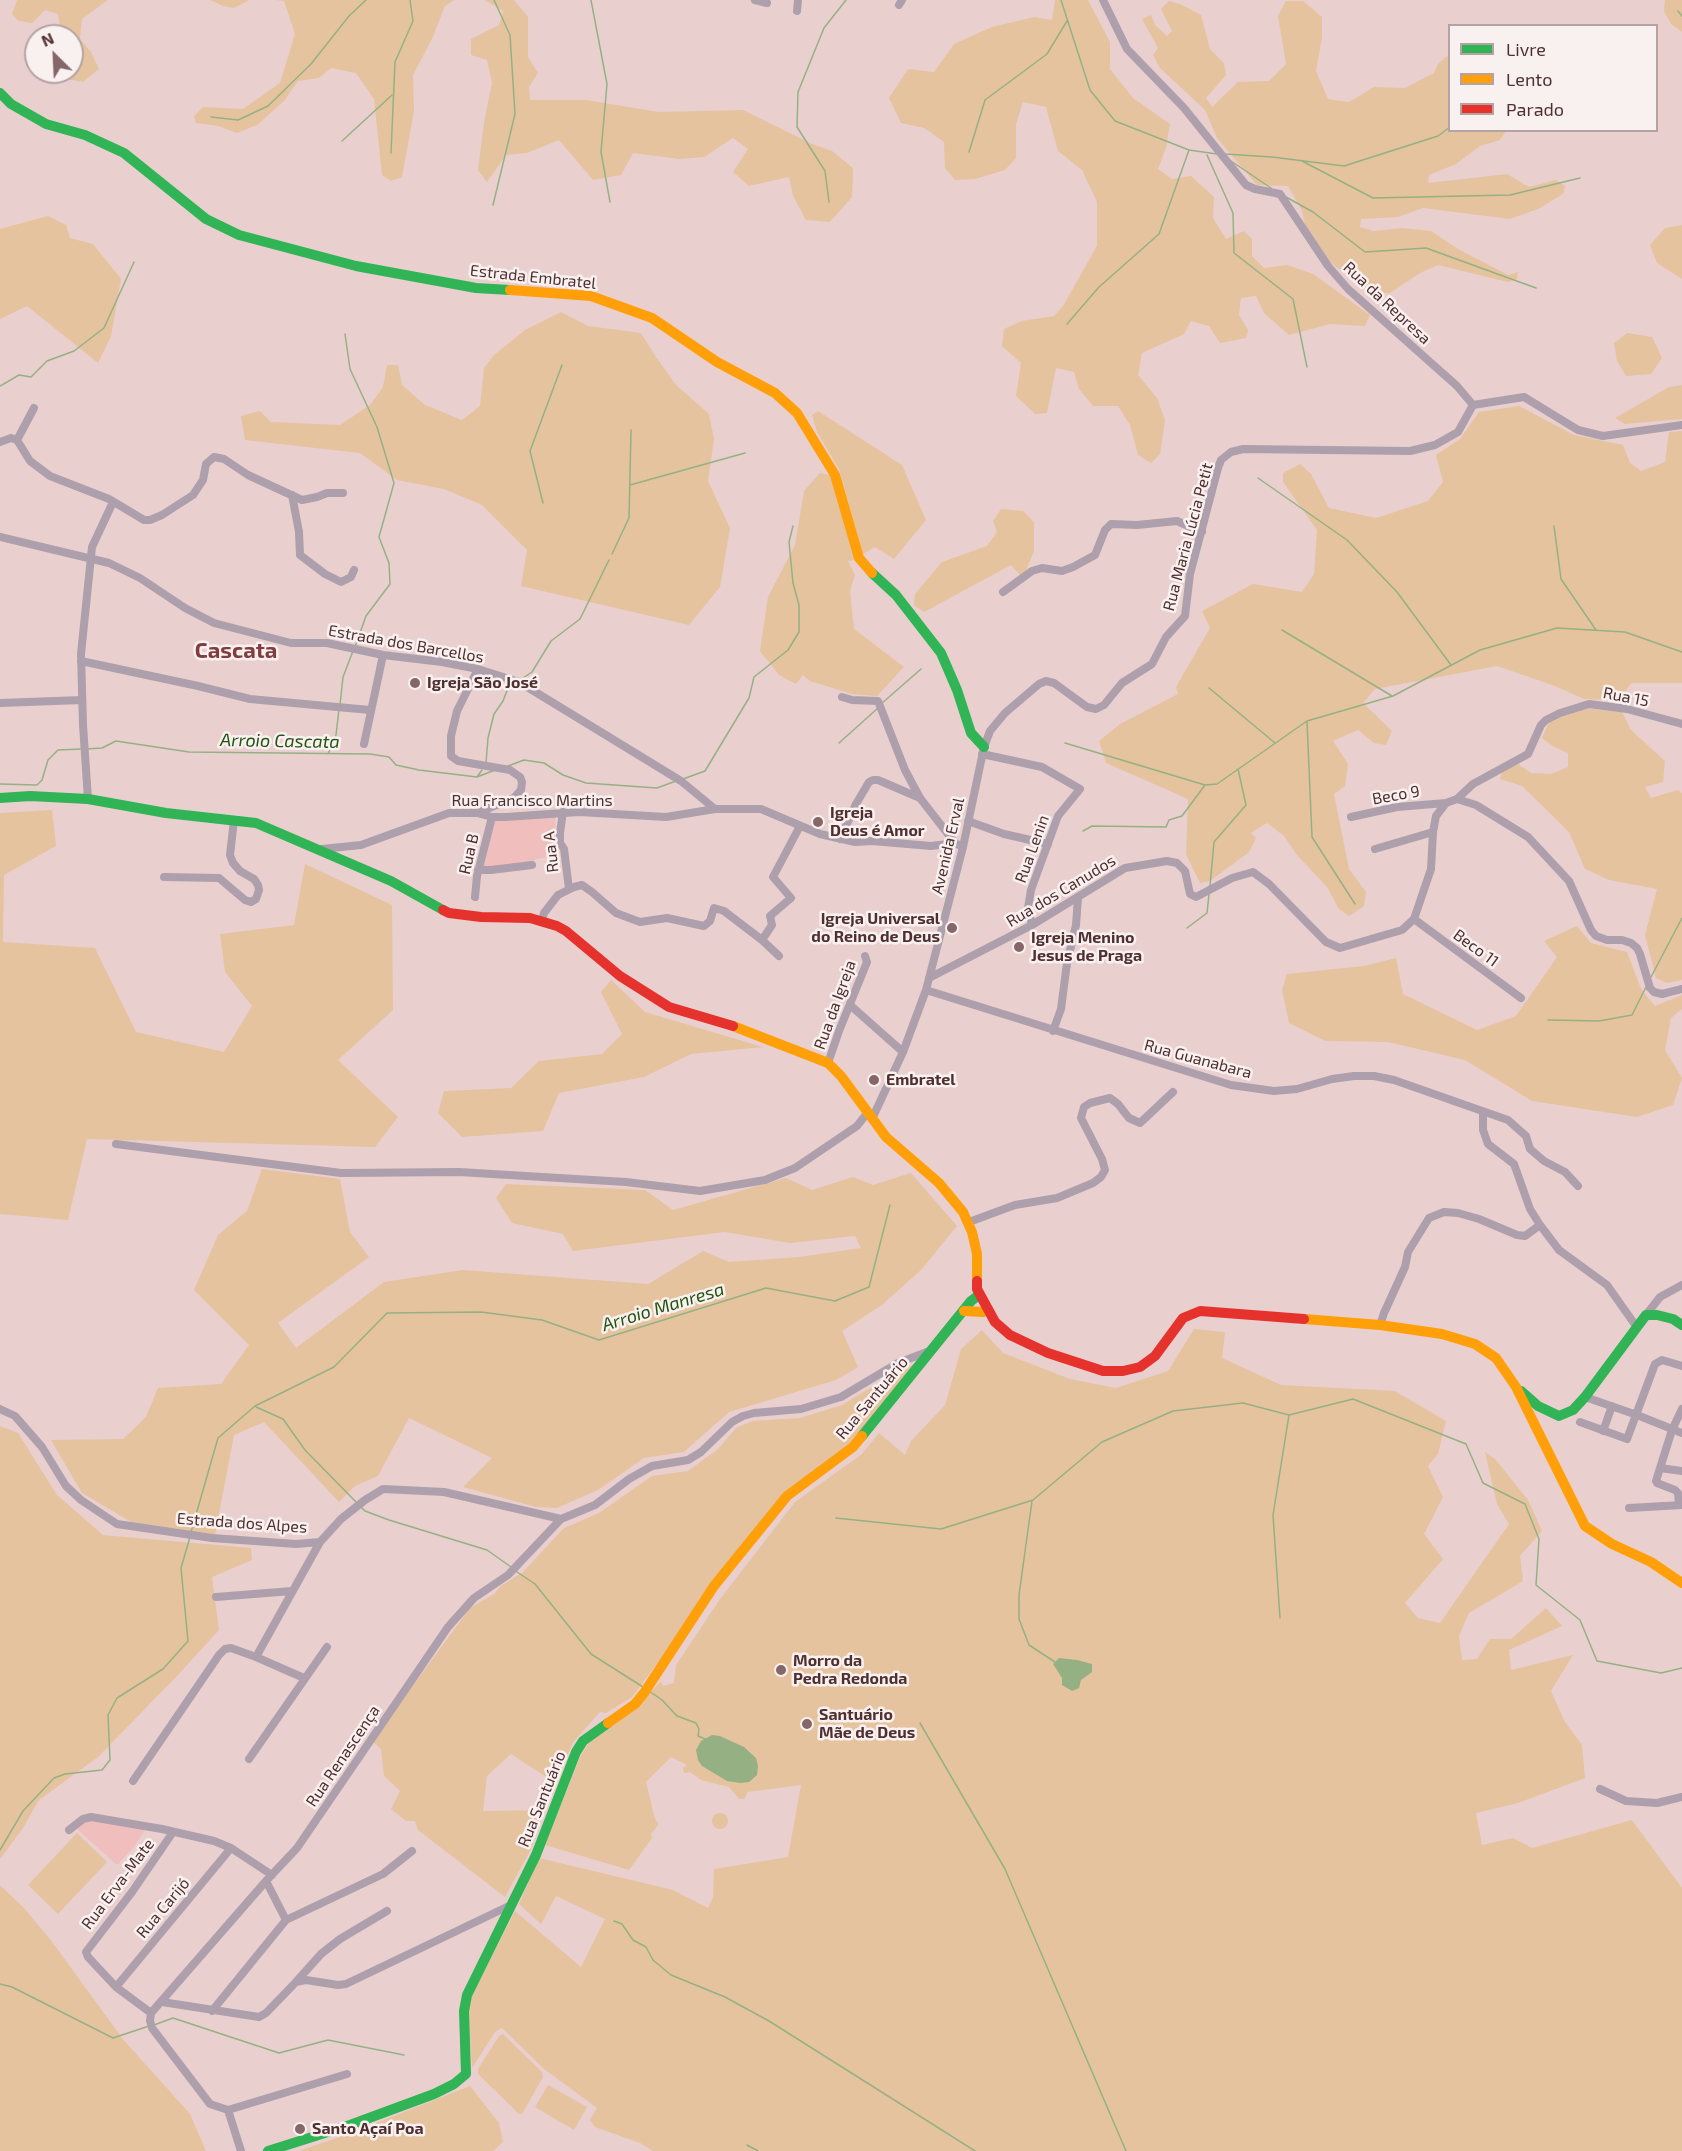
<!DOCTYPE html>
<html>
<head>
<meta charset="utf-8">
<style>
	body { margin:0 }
	#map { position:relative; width:1682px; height:2151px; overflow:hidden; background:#eacfcf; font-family:"Exo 2",sans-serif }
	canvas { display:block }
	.legend { position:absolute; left:1448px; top:24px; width:210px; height:108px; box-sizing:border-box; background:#f9f1f0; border:2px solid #b5a3a3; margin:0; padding:8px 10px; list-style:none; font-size:18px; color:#4f2f30 }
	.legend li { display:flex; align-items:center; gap:12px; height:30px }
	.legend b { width:30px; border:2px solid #b5a3a3 }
	.north { position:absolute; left:24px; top:24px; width:60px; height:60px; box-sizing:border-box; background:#f9f1f0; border:2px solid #b5a3a3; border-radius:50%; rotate:336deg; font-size:16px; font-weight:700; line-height:24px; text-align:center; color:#4f2f30 }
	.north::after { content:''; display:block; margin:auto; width:21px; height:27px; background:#856768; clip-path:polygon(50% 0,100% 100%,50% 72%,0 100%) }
</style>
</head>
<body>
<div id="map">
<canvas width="1682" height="2151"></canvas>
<ul class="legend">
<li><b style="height:8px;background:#30b455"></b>Livre</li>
<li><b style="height:8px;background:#ff9f0a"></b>Lento</li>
<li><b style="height:8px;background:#e5322d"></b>Parado</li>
</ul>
<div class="north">N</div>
</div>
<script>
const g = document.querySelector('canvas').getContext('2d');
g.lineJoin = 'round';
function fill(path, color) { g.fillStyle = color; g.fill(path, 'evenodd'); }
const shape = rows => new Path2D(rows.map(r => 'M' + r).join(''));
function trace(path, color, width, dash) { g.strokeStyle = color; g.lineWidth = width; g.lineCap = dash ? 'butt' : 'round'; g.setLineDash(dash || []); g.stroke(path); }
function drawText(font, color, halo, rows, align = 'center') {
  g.font = font + ' "Exo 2",sans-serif'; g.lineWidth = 5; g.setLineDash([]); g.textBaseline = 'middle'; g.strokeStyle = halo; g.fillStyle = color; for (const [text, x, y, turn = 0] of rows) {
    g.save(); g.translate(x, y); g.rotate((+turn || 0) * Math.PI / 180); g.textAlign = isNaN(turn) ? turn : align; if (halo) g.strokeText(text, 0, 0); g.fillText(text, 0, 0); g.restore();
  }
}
fill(shape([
	[555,814,556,841,558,856,536,859,531,863,484,869,484,852,493,819],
	[86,1818,146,1828,134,1847,117,1865,76,1828]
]), '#f1bebe');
fill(shape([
	[17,0,108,0,82,19,80,39,91,52,99,69,83,82,61,78,56,72,72,72,72,36,61,36,58,14,45,10,32,23,19,21,12,14],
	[210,0,249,0,234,8,223,6],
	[275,0,454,0,445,6,432,39,413,75,414,111,402,177,391,181,382,175,374,99,356,73,331,68,319,78,298,81,284,101,257,125,237,133,218,126,196,123,194,116,203,107,243,109,280,83,295,34,284,1],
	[485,0,514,0,528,17,528,57,538,73,529,87,530,100,586,100,659,112,743,110,812,144,832,151,853,168,852,197,830,222,806,220,793,196,789,177,749,186,733,172,748,149,733,138,704,157,679,159,633,153,621,175,593,180,559,140,527,153,506,155,487,182,478,170,484,122,492,83,487,60,471,55,471,39,499,25,503,11],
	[1055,0,1088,0,1110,42,1110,69,1133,98,1170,124,1166,148,1158,169,1172,179,1191,176,1214,197,1213,218,1226,239,1244,231,1252,239,1252,256,1264,268,1287,265,1313,274,1370,315,1365,326,1330,324,1289,335,1264,313,1256,296,1241,298,1239,315,1248,330,1246,338,1220,343,1209,326,1191,321,1184,334,1142,353,1138,375,1157,398,1165,420,1160,454,1151,463,1138,455,1130,425,1118,406,1093,406,1079,389,1074,372,1056,368,1047,413,1035,414,1016,396,1021,363,1002,346,1004,329,1022,321,1054,316,1063,306,1097,246,1097,202,1082,170,1058,151,1046,107,1023,102,1016,124,1016,158,1005,170,975,179,955,180,945,168,944,142,924,128,901,123,889,98,908,69,934,72,954,44,992,27,1034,17,1052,20],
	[1665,0,1682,0,1682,32,1671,24,1664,11],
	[1169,1,1180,4,1201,15,1210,49,1224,63,1226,75,1206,98,1212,107,1238,82,1269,81,1286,64,1278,16,1286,1,1303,1,1322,17,1322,37,1316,71,1328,99,1349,102,1374,87,1405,88,1434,73,1438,64,1447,56,1450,59,1450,130,1506,131,1500,140,1480,146,1456,164,1429,175,1428,183,1507,174,1529,187,1556,180,1565,186,1563,194,1538,209,1510,219,1423,208,1398,217,1361,219,1360,227,1373,231,1402,228,1431,231,1458,249,1508,275,1518,272,1517,279,1508,282,1438,265,1420,273,1390,293,1372,293,1327,260,1307,235,1302,211,1288,186,1257,185,1217,138,1205,110,1160,68,1153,55,1158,48,1142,19,1151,15,1155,25,1167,36,1172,31,1161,9],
	[48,216,66,225,70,238,93,244,121,279,111,336,98,363,27,306,0,319,0,229],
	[1682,225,1682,279,1657,263,1650,245,1665,228],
	[561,312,588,326,641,333,656,357,676,385,709,414,714,439,708,481,730,528,720,587,689,625,521,586,527,550,482,505,444,489,397,480,360,453,245,440,241,416,260,411,271,422,340,425,370,405,383,387,387,365,398,365,402,385,425,405,462,420,480,406,484,368,494,355,525,330],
	[1627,333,1652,337,1662,358,1651,374,1626,376,1617,361,1614,343],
	[1682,385,1682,419,1625,424,1615,418,1669,387],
	[1519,406,1574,435,1623,445,1630,463,1641,471,1665,462,1669,432,1682,431,1682,683,1631,683,1620,700,1584,699,1555,686,1497,666,1375,689,1363,703,1392,731,1386,745,1374,743,1358,730,1333,741,1348,764,1345,786,1334,794,1349,869,1366,892,1364,906,1349,916,1339,909,1327,887,1297,855,1284,836,1267,823,1251,833,1256,838,1249,852,1210,881,1200,883,1186,854,1188,799,1106,763,1099,741,1120,724,1178,694,1176,687,1210,628,1202,611,1253,584,1302,592,1314,574,1317,530,1283,482,1283,473,1300,464,1311,474,1329,508,1376,518,1428,501,1443,482,1436,455,1460,439,1479,412],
	[818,411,902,465,926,520,894,559,875,547,863,554,839,469,817,432,812,415],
	[820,473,830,475,855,560,848,561,855,575,850,591,854,629,904,667,877,696,852,694,810,681,803,675,796,684,779,675,760,651,768,597,795,545,804,491],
	[1001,509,1023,511,1034,522,1034,551,1025,573,1021,576,1011,565,924,612,914,605,915,594,942,562,987,546,997,532,993,521],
	[1585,708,1622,712,1631,730,1665,761,1663,782,1645,787,1651,798,1678,790,1682,793,1682,980,1667,983,1656,978,1645,935,1657,889,1609,880,1585,869,1569,832,1522,786,1500,779,1503,769,1511,766,1518,764,1531,773,1551,774,1568,767,1568,753,1554,747,1542,738,1550,720],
	[52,810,56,846,4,875,3,942,95,948,136,1032,224,1052,252,1006,225,972,220,934,294,925,305,864,392,905,393,1010,338,1060,398,1117,375,1147,87,1139,68,1220,0,1214,0,813],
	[1577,926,1591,943,1627,952,1641,989,1655,1006,1682,995,1682,1009,1671,1018,1665,1050,1682,1078,1673,1105,1637,1117,1532,1101,1465,1060,1388,1042,1325,1041,1289,1023,1282,990,1287,974,1364,966,1396,958,1403,994,1477,1030,1516,1016,1557,957,1544,941],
	[611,980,645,1012,763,1047,691,1054,644,1077,559,1093,543,1131,462,1137,438,1113,444,1091,511,1088,539,1061,602,1054,622,1034,601,992],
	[262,1169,340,1179,350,1232,369,1257,278,1323,296,1348,384,1282,463,1270,648,1284,703,1251,729,1262,799,1257,861,1248,855,1236,790,1243,725,1232,573,1251,563,1234,512,1223,496,1198,506,1184,645,1190,673,1210,786,1178,812,1190,853,1177,873,1185,911,1173,957,1226,922,1269,883,1304,842,1331,858,1367,836,1380,729,1412,684,1452,644,1458,598,1490,557,1508,536,1507,463,1487,492,1458,409,1418,378,1476,355,1486,339,1502,264,1422,234,1435,215,1535,133,1523,82,1493,51,1440,123,1439,146,1417,158,1388,221,1384,249,1345,194,1290,218,1235,247,1211],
	[1194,1329,1225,1332,1222,1358,1281,1385,1395,1391,1446,1421,1438,1454,1428,1466,1443,1497,1424,1534,1443,1559,1405,1603,1418,1618,1440,1623,1509,1524,1497,1504,1485,1452,1496,1460,1528,1500,1542,1531,1520,1556,1523,1581,1469,1613,1459,1636,1462,1660,1477,1659,1490,1639,1511,1639,1546,1608,1562,1626,1509,1650,1511,1670,1573,1655,1551,1691,1565,1722,1582,1745,1585,1778,1518,1803,1476,1813,1482,1845,1513,1838,1532,1848,1632,1820,1682,1888,1682,2151,653,2151,640,2143,595,2127,590,2120,597,2108,544,2069,502,2028,495,2032,472,2068,468,2003,515,1911,581,1967,605,1919,556,1896,541,1924,519,1904,539,1858,673,1890,708,1908,713,1897,714,1869,788,1857,801,1785,748,1792,744,1799,739,1799,729,1787,701,1780,690,1772,684,1773,683,1768,687,1765,671,1757,646,1782,655,1819,659,1824,651,1834,652,1838,629,1870,545,1845,581,1755,591,1740,634,1710,661,1681,663,1686,674,1683,676,1665,720,1599,795,1502,862,1454,879,1433,905,1455,911,1441,945,1405,961,1349,982,1330,1003,1353,1070,1379,1116,1388,1168,1371],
	[914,1364,850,1444,786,1491,632,1697,606,1713,600,1712,574,1741,554,1782,511,1754,487,1776,483,1811,544,1810,531,1849,505,1897,418,1830,415,1821,406,1821,391,1809,400,1791,384,1776,381,1749,372,1741,470,1608,494,1594,501,1586,523,1572,564,1528,599,1513,652,1476,688,1471,718,1449,736,1428,752,1421,800,1418,842,1405,896,1372],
	[0,1426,18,1433,57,1495,103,1535,251,1548,252,1560,212,1577,219,1630,177,1676,98,1757,39,1800,23,1828,0,1859],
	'712 1821a8 8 0 1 1 16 0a8 8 0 1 1-16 0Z',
	[77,1833,107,1862,58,1914,28,1885],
	[0,1885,24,1908,53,1943,122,2038,190,2114,206,2151,0,2151],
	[503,2034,542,2072,543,2077,522,2114,519,2114,478,2074,478,2069,499,2036],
	[548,2085,587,2107,574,2130,535,2107],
	[470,2086,499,2123,503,2142,493,2151,298,2151,346,2135]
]), '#e5c39f');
fill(shape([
	[1059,1658,1077,1660,1092,1664,1092,1672,1081,1680,1079,1688,1072,1691,1062,1685,1062,1678,1053,1664],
	[712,1735,720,1736,744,1747,756,1758,758,1766,757,1775,749,1782,740,1783,727,1781,702,1766,698,1760,696,1750,701,1741]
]), '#95b183');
trace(shape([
	[591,0,607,84,601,152,610,202],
	[1061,0,1090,90,1115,121,1189,150,1217,154],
	[1678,11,1682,16],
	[211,117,238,120,268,106,311,64,349,16,366,0],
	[342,141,392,95],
	[969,152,985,100,1047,54,1067,21],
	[391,153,395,62,413,21,410,0],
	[1225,154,1272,157,1344,166,1438,136,1450,127],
	[1207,155,1233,213,1234,253,1293,299,1307,367],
	[1231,161,1271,188],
	[1302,161,1373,198,1510,195,1580,178],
	[1286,197,1313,212,1365,252,1426,248,1536,288],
	[829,202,825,171,797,127,798,92,824,28,846,0],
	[493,205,515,114,510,35,494,0],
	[1067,324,1099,287,1159,234,1189,150],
	[345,334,350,369,377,427,394,483,379,537,389,563,390,584,366,616,355,647],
	[0,386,19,375,31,377,47,361,74,351,104,328,134,262],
	[1258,478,1347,540,1397,592,1451,665],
	[630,485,745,453],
	[543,503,530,451,562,365],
	[1554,526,1561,579,1596,630],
	[612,554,629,518,631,430],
	[1282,630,1392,696],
	[523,678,532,672,551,641,580,619,609,560],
	[1209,688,1275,743],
	[881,704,921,669],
	[340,705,343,677,353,651],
	[1307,722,1312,837,1355,904],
	[839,743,878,708],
	[1065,743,1205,785],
	[86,749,102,748,116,741,189,752,370,754,389,757,396,765,419,770,477,777,482,770],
	[328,754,336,735,339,709],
	[486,763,488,738,494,714,503,701,508,688,513,685],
	[508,766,524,760,544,763,563,775,586,783,657,788,676,781],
	[477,777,495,770],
	[683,779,705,771,749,698,754,677,788,650,799,632,799,605,793,583,789,542,793,526],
	[0,784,37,785,42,780,48,760,58,750,82,749],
	[1083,831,1092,826,1166,827,1169,820,1182,816,1205,785,1217,784,1307,721,1393,696,1480,650,1557,628,1625,632,1682,652],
	[1210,886,1214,842,1246,805,1238,769],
	[1187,928,1207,913,1209,894],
	[1651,977,1682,918],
	[1548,1020,1599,1021,1632,1015,1646,987],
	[256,1407,283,1419,305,1450,358,1504],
	[1032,1501,1019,1595,1019,1619,1029,1645,1055,1662],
	[361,1507,365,1511,389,1520,487,1550,511,1567],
	[836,1518,941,1529,1033,1500,1102,1442,1173,1411,1243,1403,1289,1415,1353,1399,1466,1444,1483,1483,1525,1504,1539,1539,1536,1585,1580,1620,1597,1661,1661,1673,1682,1668],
	[191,1532,218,1438,255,1406,334,1367,387,1313,481,1312,542,1320,599,1340,766,1288,835,1301,869,1287,890,1205],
	[517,1572,535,1584,591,1654,643,1687],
	[1280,1618,1273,1515,1289,1415],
	[649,1691,662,1700,677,1716,696,1723,699,1729,698,1736,705,1739],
	[920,1723,1005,1869,1126,2151],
	[0,1850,23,1811,54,1778,65,1774,102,1770,110,1760,108,1715,117,1698,163,1669,188,1641,181,1568,190,1537],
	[614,1921,622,1924,633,1940,646,1947,653,1960,671,1975,725,1997,769,2021,975,2151],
	[0,1984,12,1987,113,2038,149,2026],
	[154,2025,173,2018,279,2053,328,2040,404,2055],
	[747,2145,758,2151]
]), '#95b183', 1.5);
trace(shape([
	[755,0,767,3],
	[1103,0,1127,49,1184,108,1246,185,1255,189,1280,194,1328,266,1348,289,1457,386,1473,405],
	[899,5,902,0],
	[797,11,798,0],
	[1473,405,1524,397,1578,430,1603,436,1682,425],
	[17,440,34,408],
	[0,442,11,438,17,440,30,461,50,476,109,499,144,520,150,520,162,515,193,495,203,480,206,464,214,457,224,459,248,475,302,500,317,497,327,493,343,493],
	[292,495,299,532,300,555,325,574,341,582,351,577,354,570],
	[0,537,109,563,140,578,185,608,214,623,291,643,327,643,383,655,442,662,478,669,519,682,681,781,715,809],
	[1003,592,1032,571,1042,568,1062,571,1073,567,1095,555,1105,530,1111,524,1137,525,1177,521,1202,532],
	[81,661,198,686,250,699,370,710],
	[478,669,457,711,451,736,451,756,458,761,510,770,520,777,522,782,521,790,514,798,479,812],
	[842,697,852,700,878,701,905,770,920,798,955,843],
	[0,703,82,700],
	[364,744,383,655],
	[982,754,1042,767,1080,789,1058,816,1031,890,1028,908,1032,925],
	[88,799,83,725,81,654,92,547,113,502],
	[1457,799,1473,784,1528,754,1541,725,1546,720,1560,713,1589,704,1627,709,1682,724],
	[563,812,560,833,560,843,564,849,569,889],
	[1351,817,1397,807,1446,803],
	[968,821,1004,834,1048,844],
	[840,839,856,804,869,782,873,780,878,780,920,798],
	[322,849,361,845,449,813,477,813,492,817,506,817,579,812,666,817,715,809,761,809,820,834,855,842,872,841,931,846,955,843,963,847],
	[1375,849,1433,832],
	[478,870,491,870,532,865],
	[164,877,219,878,245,900,251,902,256,899,259,890,258,885,254,879,240,871,233,863,230,855,234,820],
	[475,897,477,876,492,817],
	[1414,919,1521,998],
	[542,920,544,913,558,895,574,887,582,885,592,892,616,913,640,922,667,918,704,926,710,921,714,908,724,911,762,940,779,956],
	[762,940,772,925,770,916,791,898,773,877,800,826],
	[929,978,1032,925,1125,868,1167,861,1177,863,1185,871,1190,894,1196,897,1232,878,1253,872,1269,884,1326,942,1340,948,1402,930,1414,919,1431,869,1433,832,1436,816,1446,803,1457,799,1476,805,1528,837,1569,881,1591,930,1596,936,1607,940,1622,940,1631,943,1637,948,1640,954,1650,988,1654,992,1662,994,1682,989],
	[926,990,1231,1085,1274,1091,1297,1089,1332,1079,1354,1076,1374,1076,1394,1080,1508,1120,1526,1136,1530,1149,1544,1161,1565,1172,1578,1186],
	[850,1005,903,1052],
	[1053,1031,1061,1009,1067,963,1076,925,1078,898],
	[828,1063,839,1031,867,962,865,956],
	[1483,1112,1483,1130,1488,1144,1514,1164,1530,1209,1540,1225,1559,1250,1607,1285,1636,1326],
	[872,1119,903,1052,926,990,963,847,984,747,990,731,1005,713,1039,684,1046,681,1054,683,1087,707,1096,709,1104,705,1122,683,1152,664,1166,637,1185,616,1190,574,1218,468,1221,460,1231,452,1243,449,1410,451,1435,445,1458,432,1473,405],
	[116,1144,341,1173,459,1172,626,1182,700,1191,765,1180,795,1168,857,1126,868,1112],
	[969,1222,1015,1205,1057,1198,1093,1183,1101,1177,1105,1170,1102,1159,1081,1118,1084,1107,1090,1103,1110,1098,1118,1104,1129,1118,1140,1123,1173,1092],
	[1646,1315,1660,1297,1682,1285],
	[1380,1325,1384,1313,1405,1267,1408,1252,1429,1218,1444,1212,1458,1213,1479,1219,1517,1235,1525,1236,1540,1225],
	[1585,1397,1637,1415,1682,1433],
	[0,1409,15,1416,42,1447,66,1486,81,1500,117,1524,212,1538,296,1544,320,1542,341,1519,365,1500,383,1489,444,1492,561,1519,595,1505,629,1479,652,1466,688,1460,701,1452,732,1422,743,1416,754,1413,801,1409,841,1397,898,1363,932,1350],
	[1580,1422,1627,1439,1655,1364,1662,1360,1682,1366],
	[1603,1431,1612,1406],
	[1660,1468,1682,1471],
	[1679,1505,1678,1493,1675,1490,1657,1483,1656,1481,1672,1430,1682,1409],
	[1629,1508,1682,1505],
	[216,1597,292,1591],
	[256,1657,320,1542],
	[249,1759,327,1647],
	[133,1781,219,1655,225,1649,231,1648,256,1657,304,1678],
	[1600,1789,1626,1801,1657,1803,1682,1797],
	[69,1830,83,1819,91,1817,162,1829,214,1841,231,1848,272,1875],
	[266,1881,286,1920],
	[296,1982,321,1954,340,1939,387,1911],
	[116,1987,231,1848],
	[162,2002,259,2017,266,2013,296,1982,306,1980,338,1985,346,1984,511,1905],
	[212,2011,286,1920,383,1874,412,1851],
	[151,2013,266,1881,297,1848,448,1627,474,1598,508,1575,561,1519],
	[151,2013,116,1987,88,1957,86,1952,132,1892,173,1832],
	[151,2013,150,2021,152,2028,210,2104,228,2110,241,2151],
	[228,2110,347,2074]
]), '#ae9fac', 8);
trace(shape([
	[0,93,11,104,46,124,85,135,124,153,206,219,239,235,356,266,476,288,510,290],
	[872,573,896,595,941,653,957,690,971,733,984,747],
	[0,798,30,796,88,799,166,813,256,823,391,881,443,910],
	[1521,1391,1538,1406,1559,1416,1573,1410,1585,1397,1646,1315,1657,1315,1673,1319,1682,1325],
	[862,1436,971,1301,979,1295],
	[268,2151,350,2125,434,2094,454,2084,466,2074,464,2011,467,1995,536,1855,576,1752,583,1741,608,1723]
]), '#30b455', 10);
trace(shape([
	[510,290,591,296,652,318,717,362,775,393,797,413,835,475,859,558,872,573],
	[733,1026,828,1063,841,1076,886,1137,939,1183,963,1212,972,1232,977,1254,977,1281],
	[964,1311,983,1312,987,1310],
	[1304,1319,1380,1325,1442,1334,1475,1344,1496,1358,1516,1387,1585,1526,1612,1544,1651,1562,1682,1583],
	[608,1723,635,1704,644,1693,714,1586,787,1496,853,1447,862,1436]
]), '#ff9f0a', 10);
trace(shape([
	[443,910,449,913,481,917,530,918,557,926,566,931,620,976,669,1007,733,1026],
	[977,1281,977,1289,995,1322,1010,1335,1048,1353,1103,1371,1123,1371,1140,1367,1155,1356,1183,1318,1200,1311,1304,1319]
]), '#e5322d', 10);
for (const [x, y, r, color] of [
	[415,683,6,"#856768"],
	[818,822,6,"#856768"],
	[952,928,6,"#856768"],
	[1019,947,6,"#856768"],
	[874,1080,6,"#856768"],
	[781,1670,6,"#856768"],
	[807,1724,6,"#856768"],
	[300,2129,6,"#856768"]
]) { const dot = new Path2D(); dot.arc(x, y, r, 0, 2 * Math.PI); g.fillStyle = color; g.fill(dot); trace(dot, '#f9f1f0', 2); }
drawText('16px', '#4f2f30', '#f9f1f0', [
	["Estrada Embratel",533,277,6],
	["Rua da Represa",1387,303,43],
	["Rua Maria Lúcia Petit",1188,537,-75],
	["Estrada dos Barcellos",406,644,10],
	["Rua 15",1626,697,11],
	["Beco 9",1396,795,-10],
	["Rua Francisco Martins",532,801],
	["Avenida Erval",948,846,-77],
	["Rua Lenin",1032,849,-70],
	["Rua A",551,852,-96],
	["Rua B",469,854,-77],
	["Rua dos Canudos",1061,891,-31],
	["Beco 11",1476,948,36],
	["Rua da Igreja",835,1005,-70],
	["Rua Guanabara",1198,1059,15],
	["Rua Santuário",872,1398,-50],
	["Estrada dos Alpes",242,1523,4],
	["Rua Renascença",343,1756,-56],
	["Rua Santuário",542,1799,-68],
	["Rua Erva-Mate",118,1884,-53],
	["Rua Carijó",163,1908,-50]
]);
drawText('bold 16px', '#4f2f30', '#f9f1f0', [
	["Igreja São José",427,683],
	["Igreja",830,813],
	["Deus é Amor",830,831],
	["Igreja Universal",940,919,"right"],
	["do Reino de Deus",940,937,"right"],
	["Igreja Menino",1031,938],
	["Jesus de Praga",1031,956],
	["Embratel",886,1080],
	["Morro da",793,1661],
	["Pedra Redonda",793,1679],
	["Santuário",819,1715],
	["Mãe de Deus",819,1733],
	["Santo Açaí Poa",312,2129]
], 'left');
drawText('italic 18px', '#215311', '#f9f1f0', [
	["Arroio Cascata",280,741,1],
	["Arroio Manresa",663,1307,-17]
]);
drawText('bold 22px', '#813d40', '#f9f1f0', [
	["Cascata",236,651]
]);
</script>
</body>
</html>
